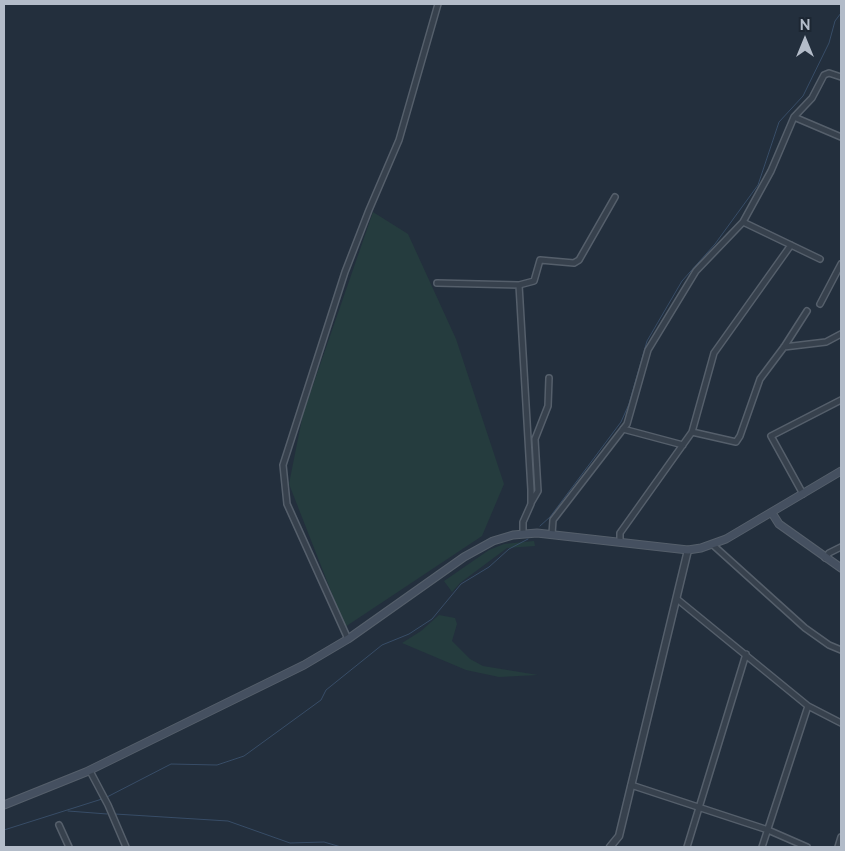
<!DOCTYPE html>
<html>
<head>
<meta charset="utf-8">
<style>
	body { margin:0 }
	#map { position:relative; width:845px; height:851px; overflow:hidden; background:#232f3d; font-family:Raleway,sans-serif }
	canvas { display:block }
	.frame { position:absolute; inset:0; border:5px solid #b3bcc9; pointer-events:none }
	.north { position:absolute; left:780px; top:15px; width:50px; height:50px; -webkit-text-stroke:4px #1c2632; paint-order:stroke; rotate:0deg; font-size:14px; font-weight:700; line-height:20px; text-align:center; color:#b3bcc9 }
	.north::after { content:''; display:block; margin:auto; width:18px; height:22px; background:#b3bcc9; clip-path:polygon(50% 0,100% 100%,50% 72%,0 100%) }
</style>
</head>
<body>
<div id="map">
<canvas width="845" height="851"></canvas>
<div class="frame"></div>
<div class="north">N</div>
</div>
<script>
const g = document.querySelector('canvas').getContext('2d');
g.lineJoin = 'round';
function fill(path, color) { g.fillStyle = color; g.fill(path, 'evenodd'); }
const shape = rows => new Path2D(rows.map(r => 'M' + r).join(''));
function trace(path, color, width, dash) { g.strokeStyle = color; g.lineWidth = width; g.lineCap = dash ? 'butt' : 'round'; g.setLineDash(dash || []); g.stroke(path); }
fill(shape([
	[373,212,408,234,456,339,504,484,482,536,345,627,289,484,303,414],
	[534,541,535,546,507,548,460,583,452,592,444,581,489,550,504,544],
	[439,615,455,618,457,624,452,641,470,659,483,666,538,675,499,677,466,670,402,643,421,631]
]), '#253c3e');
trace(shape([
	[540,526,550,517,621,422,629,404,647,341,682,281,715,244,758,185,779,122,803,96,829,43,835,21,841,13],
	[107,797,171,764,217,765,244,756,321,700,326,690,382,645,409,634,432,619,461,584,489,567,509,549,528,539],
	[68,811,107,814],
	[115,814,228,821,290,843,324,842,341,847],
	[4,830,102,799]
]), '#384d67', 1);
const minor = shape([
	[794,117,841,137],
	[743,222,820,259],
	[437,283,519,285,534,281,540,260,574,263,579,260,615,197],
	[519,285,531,490,531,504,523,522,523,534],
	[820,304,841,264],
	[784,347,826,342,841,334],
	[623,429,683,445],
	[692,432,736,442,740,436,760,379,784,347,807,311],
	[803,494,771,436,841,400],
	[531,503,538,491,535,439,548,406,549,378],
	[552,534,553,520,627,424,648,350,696,271,743,222,771,171,794,117,812,98,824,75,829,73,841,77],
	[620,542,620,533,692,432,714,353,791,245],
	[713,545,805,628,829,645,841,650],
	[825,558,829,553,841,547],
	[677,599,808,706,841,723],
	[348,639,287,504,283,465,345,272,369,210,399,140,438,4],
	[90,771,108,805,126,847],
	[631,785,768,830,807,847],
	[59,825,69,847],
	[687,847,746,654],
	[762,847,808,706],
	[838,847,841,837]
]);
const tertiary = shape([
	[610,847,619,836,688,550]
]);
const secondary = shape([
	[772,513,779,524,841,568],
	[4,805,86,772,304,665,348,639,464,557,493,541,513,535,537,533,688,550,701,548,726,539,841,471]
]);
trace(minor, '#555f6b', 8);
trace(tertiary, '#555f6b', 9);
trace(secondary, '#555f6b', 9);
trace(minor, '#37414d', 5);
trace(tertiary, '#37414d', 6);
trace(secondary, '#455060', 7);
</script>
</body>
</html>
